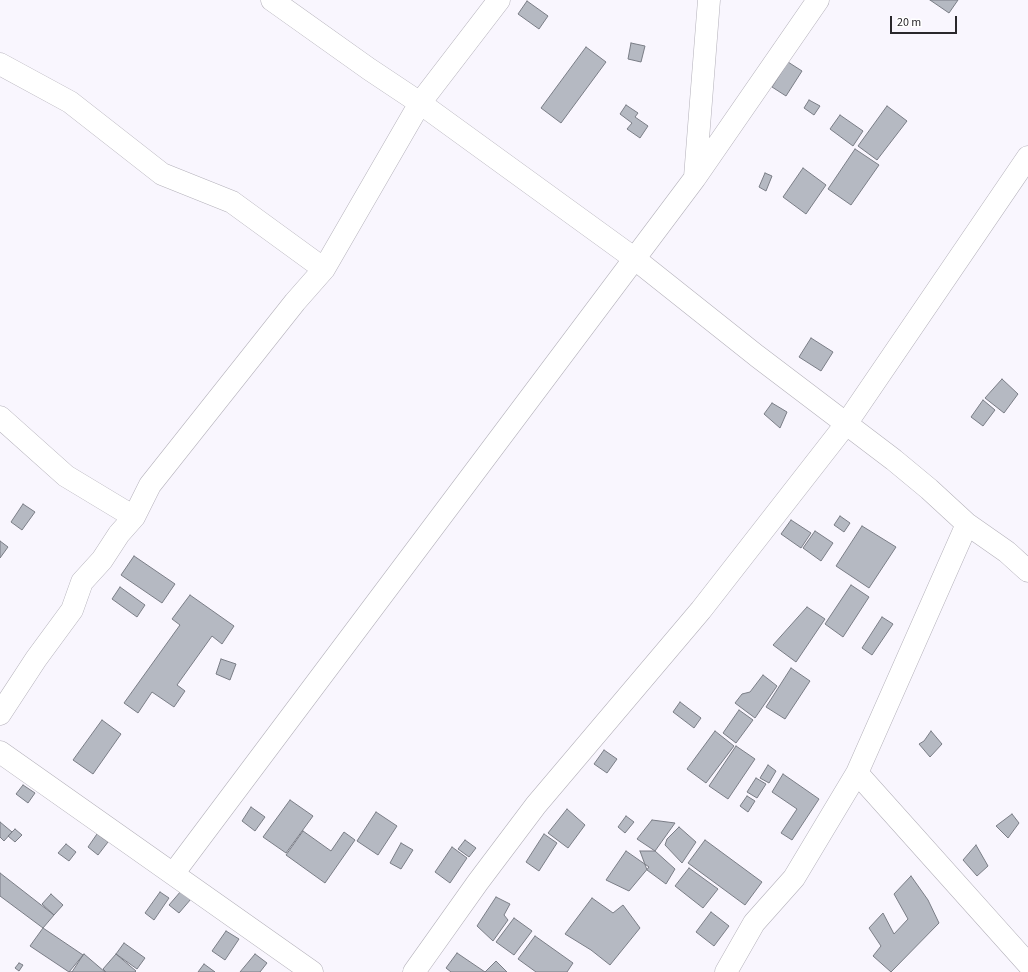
<!DOCTYPE html>
<html>
<head>
<meta charset="utf-8">
<style>
	body { margin:0 }
	#map { position:relative; width:1028px; height:972px; overflow:hidden; background:#f9f6fe; font-family:"Source Sans 3",sans-serif }
	canvas { display:block }
	.scale { position:absolute; left:890px; top:16px; width:67px; height:18px; box-sizing:border-box; border:2px solid #2a282c; border-top:0; padding-left:5px; font-size:12px; line-height:14px; white-space:nowrap; color:#2a282c; -webkit-text-stroke:3px #fff; paint-order:stroke }
</style>
</head>
<body>
<div id="map">
<canvas width="1028" height="972"></canvas>
<div class="scale">20 m</div>
</div>
<script>
const g = document.querySelector('canvas').getContext('2d');
g.lineJoin = 'round';
function fill(path, color) { g.fillStyle = color; g.fill(path, 'evenodd'); }
const shape = rows => new Path2D(rows.map(r => 'M' + r).join(''));
function trace(path, color, width, dash) { g.strokeStyle = color; g.lineWidth = width; g.lineCap = dash ? 'butt' : 'round'; g.setLineDash(dash || []); g.stroke(path); }
const building = shape([
	[930,0,958,0,949,13,930,0],
	[527,1,548,16,539,29,518,14,527,1],
	[631,43,645,46,641,62,628,59,631,43],
	[586,47,606,62,561,123,541,108,586,47],
	[788,62,802,71,786,96,772,87,788,62],
	[809,100,820,106,814,115,804,108,809,100],
	[626,105,638,113,635,117,648,126,640,138,627,129,632,123,620,114,626,105],
	[887,106,907,121,877,160,858,146,887,106],
	[840,115,863,131,853,146,830,129,840,115],
	[855,149,879,165,851,205,828,189,855,149],
	[803,168,826,185,806,214,783,197,803,168],
	[765,173,772,176,766,191,759,187,765,173],
	[811,338,833,352,821,371,799,357,811,338],
	[1002,379,1018,394,1004,413,985,398,1002,379],
	[983,400,995,410,983,426,971,417,983,400],
	[772,403,787,412,780,428,764,414,772,403],
	[23,504,35,512,22,530,11,522,23,504],
	[840,516,850,523,844,532,834,525,840,516],
	[791,520,811,533,801,548,781,534,791,520],
	[862,526,896,547,869,588,836,566,862,526],
	[815,531,833,543,821,561,803,548,815,531],
	[0,541,8,547,0,558,0,541],
	[134,556,175,584,162,603,121,575,134,556],
	[851,585,869,597,843,637,825,624,851,585],
	[120,587,145,605,137,617,112,599,120,587],
	[190,595,234,626,222,644,212,636,177,685,185,691,174,707,152,692,138,713,124,703,180,625,172,619,190,595],
	[807,607,825,619,796,662,773,645,807,607],
	[882,617,893,624,872,655,862,648,882,617],
	[221,659,236,664,230,680,216,674,221,659],
	[791,668,810,681,785,719,766,707,791,668],
	[763,675,777,686,755,718,735,703,742,694,750,692,763,675],
	[680,702,701,718,694,728,673,712,680,702],
	[739,710,753,720,736,743,723,733,739,710],
	[102,720,121,734,93,774,73,760,102,720],
	[715,731,734,746,706,783,687,769,715,731],
	[931,731,942,744,930,757,919,744,924,741,931,731],
	[736,746,755,759,728,799,709,786,736,746],
	[604,750,617,759,607,773,594,764,604,750],
	[768,765,776,771,769,783,760,778,768,765],
	[783,774,819,799,792,840,781,833,797,809,772,792,783,774],
	[756,778,766,784,757,798,747,792,756,778],
	[23,785,35,793,28,803,16,794,23,785],
	[747,796,755,801,748,812,740,806,747,796],
	[290,800,313,816,286,853,263,837,290,800],
	[251,807,265,817,255,831,242,821,251,807],
	[567,809,585,825,568,848,548,833,567,809],
	[376,812,397,826,378,855,357,841,376,812],
	[1012,814,1019,823,1008,838,996,826,1012,814],
	[626,816,634,822,625,833,618,827,626,816],
	[652,820,675,823,655,851,637,839,652,820],
	[0,822,12,832,4,841,0,837,0,822],
	[679,827,696,842,682,863,665,845,667,839,679,827],
	[15,829,22,835,15,842,8,836,15,829],
	[303,831,331,851,344,832,355,840,325,883,286,855,303,831],
	[97,834,108,842,98,855,88,847,97,834],
	[544,834,557,843,539,871,526,862,544,834],
	[465,840,476,848,469,857,458,849,465,840],
	[705,840,762,882,745,905,688,863,705,840],
	[401,843,413,850,401,869,390,863,401,843],
	[66,844,76,852,69,861,58,853,66,844],
	[976,845,988,866,977,876,963,860,976,845],
	[452,847,467,858,450,883,435,872,452,847],
	[626,851,649,867,629,891,606,880,626,851],
	[640,851,655,851,675,869,666,884,647,870,640,851],
	[689,868,718,889,703,908,675,886,689,868],
	[0,873,54,915,43,928,0,896,0,873],
	[911,876,928,900,939,923,891,972,873,956,881,946,869,928,883,913,894,934,908,919,894,894,911,876],
	[181,891,191,899,179,913,169,905,181,891],
	[160,892,169,898,154,920,145,913,160,892],
	[51,894,63,905,54,915,42,904,51,894],
	[496,897,510,904,504,915,508,920,493,941,477,926,496,897],
	[592,898,613,913,623,905,640,928,610,965,591,950,565,934,592,898],
	[711,912,729,926,714,946,696,932,711,912],
	[514,918,532,931,514,955,496,942,514,918],
	[43,928,83,955,72,972,69,972,30,946,43,928],
	[226,931,239,939,225,960,212,951,226,931],
	[535,936,573,963,567,972,536,972,518,959,535,936],
	[124,943,145,958,137,969,116,954,124,943],
	[457,953,485,972,496,961,507,972,451,972,446,968,457,953],
	[84,954,105,972,69,972,84,954],
	[116,954,136,971,135,972,106,972,103,969,116,954],
	[255,954,267,963,260,972,240,972,255,954],
	[19,963,23,965,19,971,15,968,19,963],
	[204,964,215,972,198,972,204,964]
]);
fill(building, '#b5b9c2');
trace(building, '#7a7d86', 1);
const minor = shape([
	[272,0,369,69,420,103,635,259,757,356,894,460,929,489,967,524,1007,552,1028,571],
	[0,64,70,102,162,174,232,202,324,269],
	[695,177,709,0],
	[0,417,66,476,134,517],
	[0,714,36,659,72,610,82,582,102,560,119,534,134,517,150,485,295,302,324,269,420,103,499,0],
	[0,752,312,972],
	[857,773,1028,964],
	[173,874,695,178,818,0],
	[414,972,478,882,536,805,701,610,846,424,1028,157],
	[726,972,754,923,794,878,857,773,967,524]
]);
trace(minor, '#b4b1ba', 23);
trace(minor, '#fff', 22);
</script>
</body>
</html>
